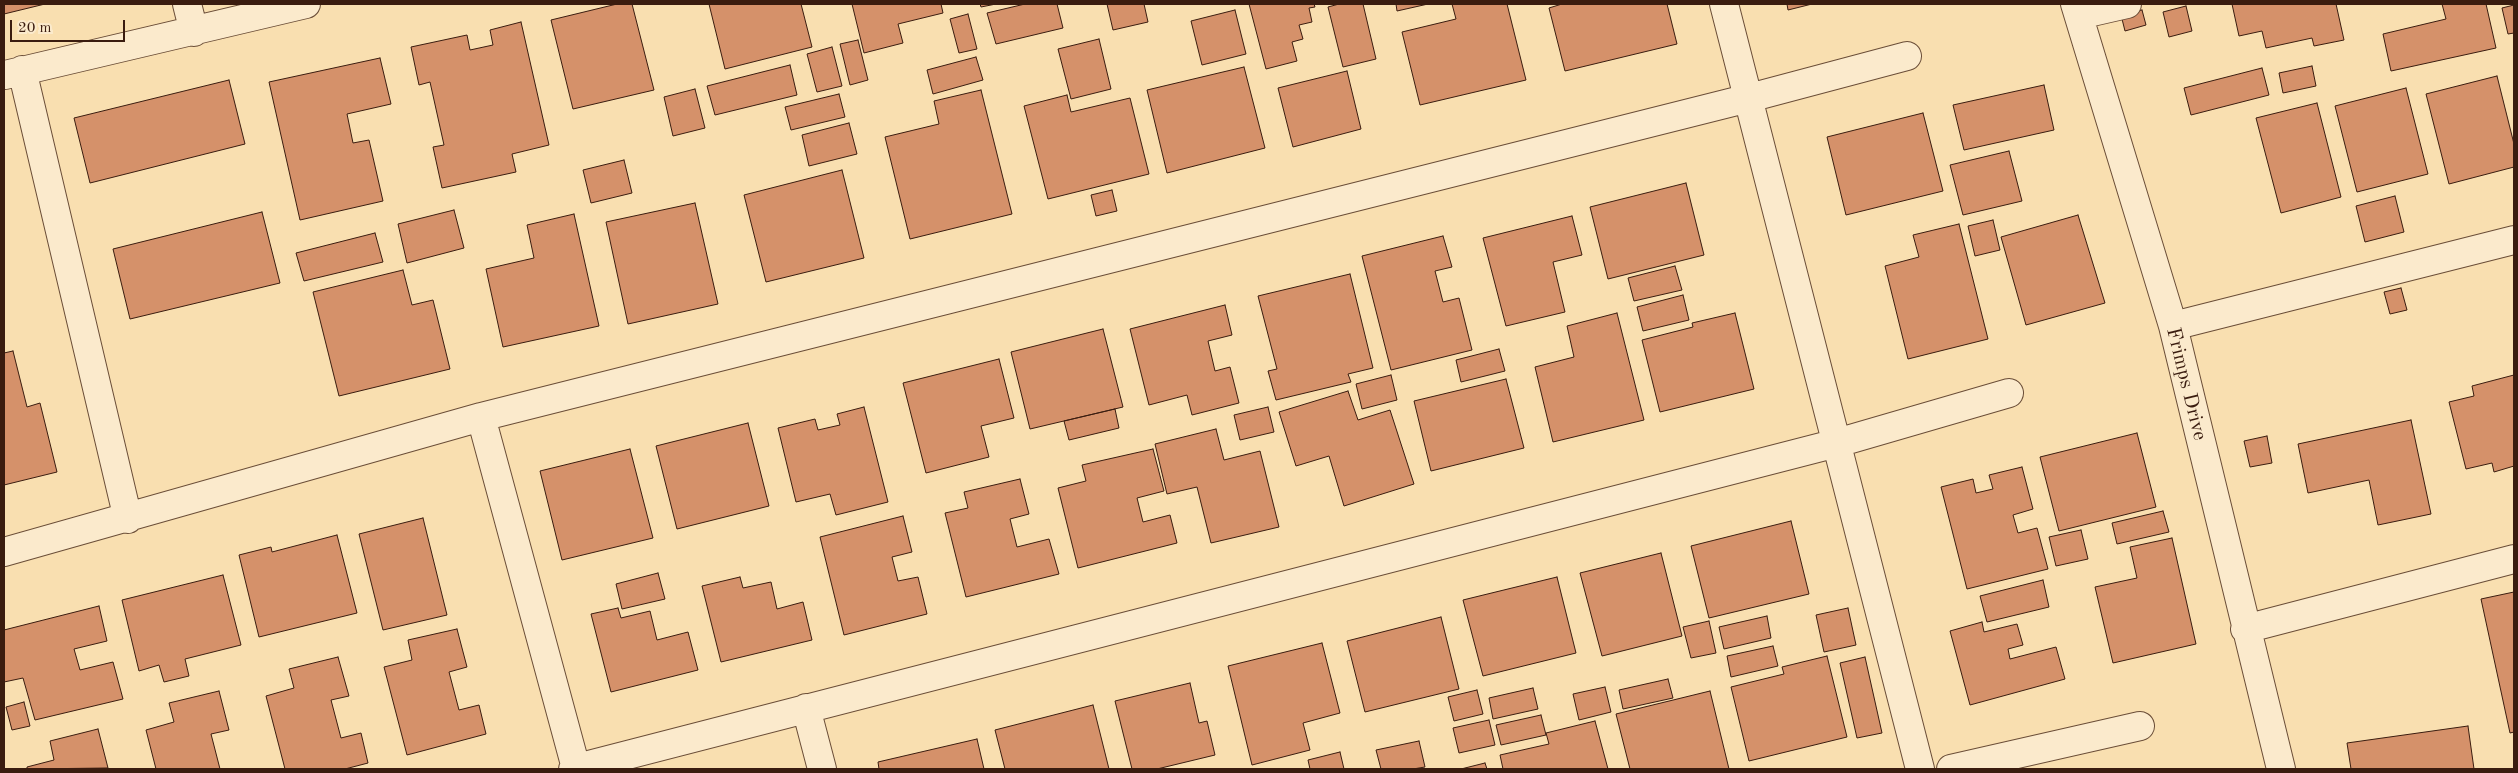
<!DOCTYPE html>
<html>
<head>
<meta charset="utf-8">
<style>
	body { margin:0 }
	#map { position:relative; width:2518px; height:773px; overflow:hidden; background:#f9dfb0; font-family:"Old Standard TT",serif }
	canvas { display:block }
	.frame { position:absolute; inset:0; border:5px solid #3a1c0f; pointer-events:none }
	.scale { position:absolute; left:10px; top:20px; width:115px; height:22px; box-sizing:border-box; border:2px solid #3a1c0f; border-top:0; padding-left:6px; font-size:15px; line-height:18px; white-space:nowrap; color:#3a1c0f; -webkit-text-stroke:4px #fbeacc; paint-order:stroke }
</style>
</head>
<body>
<div id="map">
<canvas width="2518" height="773"></canvas>
<div class="frame"></div>
<div class="scale">20 m</div>
</div>
<script>
const g = document.querySelector('canvas').getContext('2d');
g.lineJoin = 'round';
function fill(path, color) { g.fillStyle = color; g.fill(path, 'evenodd'); }
const shape = rows => new Path2D(rows.map(r => 'M' + r).join(''));
function trace(path, color, width, dash) { g.strokeStyle = color; g.lineWidth = width; g.lineCap = dash ? 'butt' : 'round'; g.setLineDash(dash || []); g.stroke(path); }
function drawText(font, color, halo, rows, align = 'center') {
  g.font = font + ' "Old Standard TT",serif'; g.lineWidth = 4.5; g.setLineDash([]); g.textBaseline = 'middle'; g.strokeStyle = halo; g.fillStyle = color; for (const [text, x, y, turn = 0] of rows) {
    g.save(); g.translate(x, y); g.rotate((+turn || 0) * Math.PI / 180); g.textAlign = isNaN(turn) ? turn : align; if (halo) g.strokeText(text, 0, 0); g.fillText(text, 0, 0); g.restore();
  }
}
const building = shape([
	[4,4,45,4,4,14,4,4],
	[617,4,632,4,654,90,573,109,551,20,617,4],
	[709,4,801,4,812,47,725,69,709,4],
	[852,4,941,4,943,13,898,24,903,43,864,53,852,4],
	[980,4,996,4,981,7,980,4],
	[1025,4,1057,4,1063,28,996,44,987,13,1025,4],
	[1107,4,1144,4,1148,22,1113,30,1107,4],
	[1249,4,1314,4,1315,7,1309,8,1312,22,1299,25,1303,39,1292,42,1297,61,1266,69,1249,4],
	[1339,4,1363,4,1376,59,1343,67,1328,7,1339,4],
	[1396,4,1428,4,1397,11,1396,4],
	[1452,4,1507,4,1526,80,1420,105,1402,32,1456,19,1452,4],
	[1562,4,1667,4,1677,44,1565,71,1549,8,1562,4],
	[1787,4,1812,4,1788,10,1787,4],
	[2232,4,2336,4,2344,40,2314,46,2312,38,2266,48,2262,31,2239,36,2232,4],
	[2442,4,2486,4,2496,48,2391,71,2383,34,2446,19,2442,4],
	[2514,5,2514,33,2508,34,2502,8,2514,5],
	[2186,6,2192,31,2169,37,2163,12,2186,6],
	[1235,10,1246,54,1202,65,1191,21,1235,10],
	[2142,10,2146,25,2125,31,2121,15,2142,10],
	[968,14,977,49,959,53,950,19,968,14],
	[521,22,549,145,512,154,516,172,442,188,433,147,444,145,430,82,419,85,411,47,467,35,470,50,493,45,490,30,521,22],
	[1099,39,1111,89,1071,99,1058,49,1099,39],
	[858,40,868,80,850,85,840,44,858,40],
	[832,47,842,86,817,92,807,54,832,47],
	[976,57,983,80,933,94,927,70,976,57],
	[380,58,391,104,347,114,353,143,369,140,383,201,300,220,269,82,380,58],
	[790,65,797,95,715,115,707,86,790,65],
	[2312,66,2316,86,2283,93,2279,73,2312,66],
	[1244,67,1265,148,1167,173,1147,90,1244,67],
	[2262,68,2269,95,2191,115,2184,88,2262,68],
	[1347,71,1361,129,1293,147,1278,88,1347,71],
	[2497,76,2514,144,2514,167,2449,184,2426,94,2497,76],
	[229,80,245,144,90,183,74,118,229,80],
	[2044,85,2054,130,1964,150,1953,105,2044,85],
	[2406,88,2428,174,2357,192,2335,106,2406,88],
	[695,89,705,128,673,136,664,97,695,89],
	[981,90,1012,214,910,239,885,137,939,124,934,101,981,90],
	[839,94,845,117,791,130,785,107,839,94],
	[1067,95,1071,112,1130,98,1149,174,1048,199,1024,106,1067,95],
	[2317,103,2341,197,2281,213,2256,118,2317,103],
	[1923,113,1943,191,1846,215,1827,137,1923,113],
	[849,123,857,154,809,166,802,135,849,123],
	[2009,151,2022,201,1963,215,1950,165,2009,151],
	[624,160,632,193,591,203,583,170,624,160],
	[842,170,864,258,766,282,744,195,842,170],
	[1686,183,1704,255,1608,279,1590,207,1686,183],
	[1112,190,1117,211,1096,216,1091,195,1112,190],
	[2395,196,2404,232,2365,242,2356,206,2395,196],
	[695,203,718,304,628,324,606,222,695,203],
	[454,210,464,248,407,263,398,224,454,210],
	[262,212,280,283,130,319,113,249,262,212],
	[574,214,599,326,503,347,486,269,534,258,527,225,574,214],
	[2078,215,2105,303,2026,325,2001,237,2078,215],
	[1572,216,1582,255,1553,262,1565,312,1506,326,1483,238,1572,216],
	[1993,220,2000,250,1975,256,1968,226,1993,220],
	[1959,224,1988,339,1908,359,1885,266,1919,257,1913,235,1959,224],
	[375,233,383,262,304,281,296,253,375,233],
	[1443,236,1452,267,1435,271,1443,302,1459,298,1472,350,1391,370,1362,256,1443,236],
	[1675,266,1682,290,1634,301,1628,278,1675,266],
	[403,270,412,305,433,300,450,369,339,396,313,292,403,270],
	[1350,274,1373,368,1348,374,1351,382,1276,400,1268,371,1277,369,1258,296,1350,274],
	[2401,288,2407,310,2390,314,2384,292,2401,288],
	[1683,295,1689,320,1643,331,1637,307,1683,295],
	[1225,305,1232,335,1208,341,1215,371,1230,367,1239,403,1192,415,1187,395,1149,405,1130,329,1225,305],
	[1617,313,1644,420,1553,442,1535,367,1574,357,1567,326,1617,313],
	[1735,313,1754,389,1660,412,1642,340,1693,327,1692,323,1735,313],
	[1103,329,1123,407,1030,429,1011,352,1103,329],
	[1499,349,1505,371,1461,382,1456,360,1499,349],
	[13,351,27,407,40,403,57,472,4,485,4,353,13,351],
	[999,359,1014,418,981,426,989,457,926,473,903,383,999,359],
	[1391,375,1397,400,1362,409,1356,384,1391,375],
	[2514,375,2514,466,2494,472,2492,463,2466,469,2449,402,2474,396,2472,386,2514,375],
	[1506,379,1524,448,1431,471,1414,401,1506,379],
	[1348,391,1358,420,1390,410,1414,484,1344,506,1329,456,1296,466,1279,412,1348,391],
	[864,407,888,502,836,515,830,494,796,502,778,428,815,419,818,430,840,425,837,414,864,407],
	[1268,407,1274,432,1240,440,1234,415,1268,407],
	[1115,409,1119,428,1069,440,1064,421,1115,409],
	[2411,420,2431,514,2378,525,2369,480,2308,493,2298,444,2411,420],
	[748,423,769,506,677,529,656,446,748,423],
	[1216,429,1224,460,1260,451,1279,527,1211,543,1197,487,1167,494,1155,444,1216,429],
	[2137,433,2156,507,2059,531,2040,457,2137,433],
	[2267,436,2272,463,2250,467,2244,441,2267,436],
	[630,449,653,538,562,560,540,471,630,449],
	[1153,449,1164,491,1137,498,1143,522,1170,515,1177,543,1078,568,1058,488,1086,481,1082,465,1153,449],
	[2022,467,2033,509,2013,515,2018,533,2037,528,2048,569,1967,589,1941,487,1973,479,1976,493,1993,489,1989,475,2022,467],
	[1020,479,1029,514,1010,519,1017,547,1049,539,1059,574,966,597,945,513,968,508,964,492,1020,479],
	[2163,511,2169,532,2117,544,2112,523,2163,511],
	[903,516,912,552,892,557,898,581,918,577,927,614,844,635,820,537,903,516],
	[423,518,447,615,383,630,359,534,423,518],
	[1791,521,1809,594,1709,618,1691,546,1791,521],
	[2081,530,2088,559,2056,566,2049,537,2081,530],
	[337,535,357,613,259,637,239,555,271,547,272,552,337,535],
	[2172,538,2196,644,2113,663,2095,587,2137,578,2130,547,2172,538],
	[1661,553,1682,636,1602,656,1580,573,1661,553],
	[658,573,665,599,622,609,616,584,658,573],
	[223,575,241,645,185,659,189,676,164,682,159,665,139,671,122,600,223,575],
	[740,577,743,588,771,582,777,609,803,602,812,640,721,662,702,586,740,577],
	[1557,577,1576,653,1483,676,1463,600,1557,577],
	[2043,580,2049,607,1987,622,1980,596,2043,580],
	[2514,592,2514,732,2510,733,2481,599,2514,592],
	[99,606,107,641,74,649,80,670,113,662,123,699,35,720,23,678,4,682,4,630,99,606],
	[618,608,621,618,650,611,657,640,688,632,698,670,611,692,591,614,618,608],
	[1848,608,1856,645,1824,652,1816,615,1848,608],
	[1767,616,1771,638,1724,649,1719,627,1767,616],
	[1441,617,1459,689,1365,712,1347,641,1441,617],
	[1709,621,1716,653,1691,658,1683,627,1709,621],
	[1982,622,1984,632,2017,624,2023,645,2008,649,2010,659,2056,647,2065,679,1970,705,1950,631,1982,622],
	[457,629,467,667,449,672,459,710,479,705,486,734,407,755,384,667,412,660,408,640,457,629],
	[1322,643,1340,713,1303,723,1310,750,1252,765,1228,666,1322,643],
	[1773,646,1778,666,1731,677,1727,656,1773,646],
	[1827,656,1847,737,1749,761,1731,687,1784,674,1782,667,1827,656],
	[338,657,349,696,331,700,341,738,361,733,368,763,345,769,285,769,266,696,294,688,289,669,338,657],
	[1865,657,1882,733,1857,738,1840,663,1865,657],
	[1668,679,1673,698,1623,709,1619,690,1668,679],
	[1190,683,1199,723,1207,721,1215,755,1157,769,1132,769,1115,701,1190,683],
	[1605,687,1611,712,1579,720,1573,694,1605,687],
	[1533,688,1538,709,1493,719,1489,698,1533,688],
	[1477,690,1483,714,1454,721,1448,697,1477,690],
	[219,691,229,730,211,734,220,769,156,769,146,730,174,722,169,703,219,691],
	[1710,691,1729,769,1630,769,1616,714,1710,691],
	[24,702,30,726,12,730,6,707,24,702],
	[1093,705,1109,769,1005,769,995,730,1093,705],
	[1541,715,1546,735,1501,745,1496,725,1541,715],
	[1489,720,1495,745,1459,753,1453,728,1489,720],
	[1595,721,1608,769,1503,769,1500,755,1549,744,1546,733,1595,721],
	[2468,726,2474,769,2351,769,2347,743,2468,726],
	[98,729,108,768,27,769,27,767,54,760,50,741,98,729],
	[977,739,984,769,879,769,878,762,977,739],
	[1419,741,1425,767,1413,769,1381,769,1376,750,1419,741],
	[1340,752,1344,769,1310,769,1308,760,1340,752],
	[1485,763,1487,769,1461,769,1485,763]
]);
fill(building, '#d5916a');
trace(building, '#3a1c0f', 1);
const street = shape([
	[187,4,194,32],
	[1724,4,1920,769],
	[2075,4,2173,326,2281,769],
	[2079,15,2127,4],
	[22,70,128,519],
	[5,75,306,4],
	[2173,326,2514,240],
	[481,417,576,768],
	[4,552,481,417,1749,98,1907,56],
	[2245,629,2514,559],
	[806,708,822,769],
	[573,769,1837,443,2009,393],
	[1951,769,2140,726]
]);
trace(street, '#6a4d37', 30);
trace(street, '#fbeacc', 28);
drawText('20px', '#3a1c0f', '#fbeacc', [
	["Frimps Drive",2186,384,76]
]);
</script>
</body>
</html>
